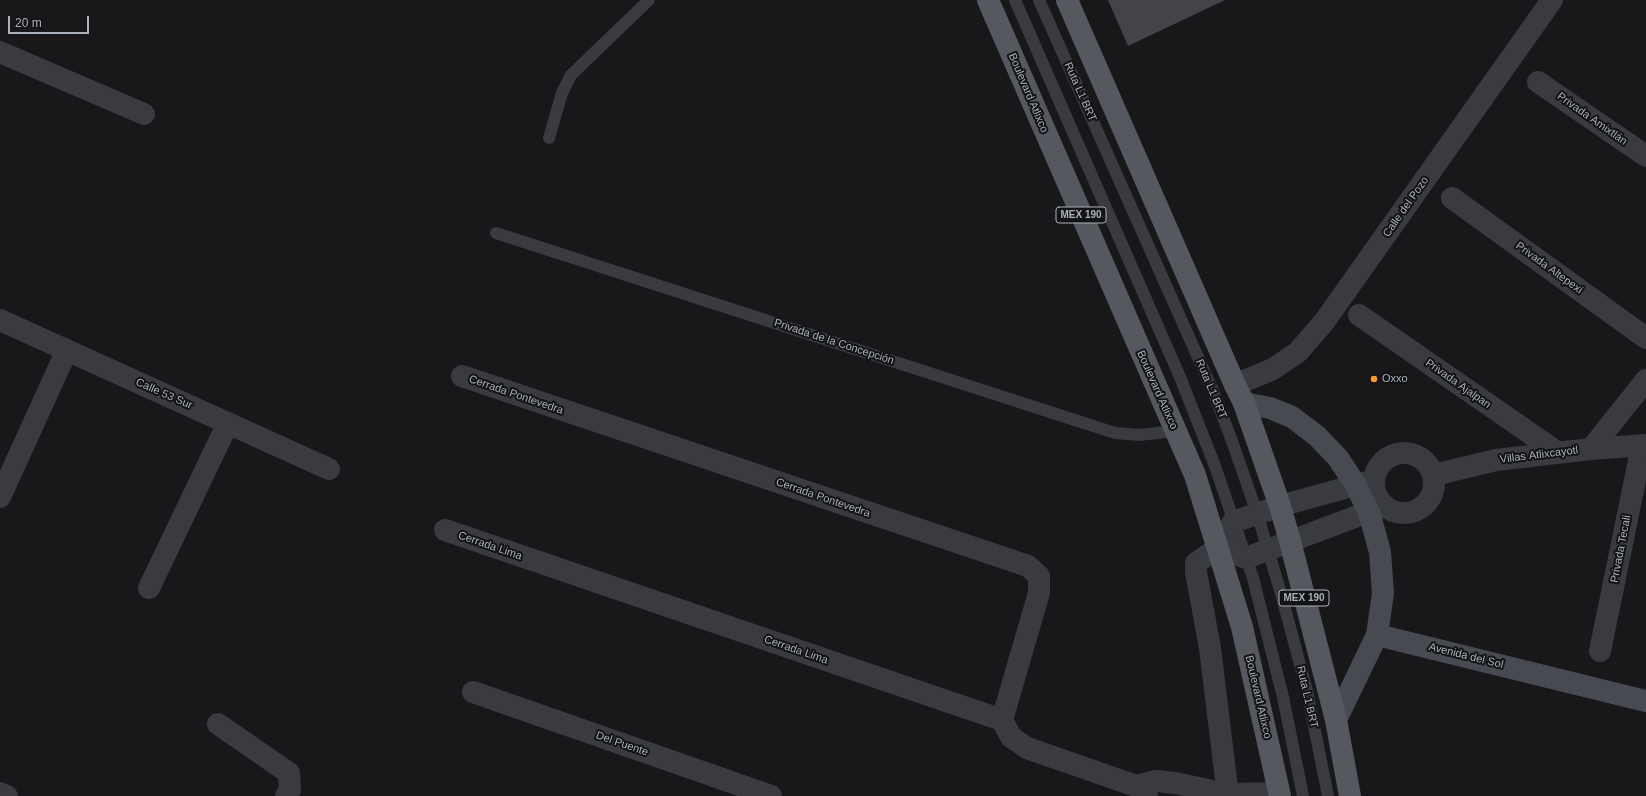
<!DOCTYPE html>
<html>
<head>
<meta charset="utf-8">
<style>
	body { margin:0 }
	#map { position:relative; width:1646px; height:796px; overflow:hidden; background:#18181b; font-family:Arial,sans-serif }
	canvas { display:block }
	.scale { position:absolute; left:8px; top:16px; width:81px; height:18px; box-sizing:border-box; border:2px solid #aab1bb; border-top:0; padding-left:5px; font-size:12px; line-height:14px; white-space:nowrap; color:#aab1bb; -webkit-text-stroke:3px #131316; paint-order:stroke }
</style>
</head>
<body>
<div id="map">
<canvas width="1646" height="796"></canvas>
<div class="scale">20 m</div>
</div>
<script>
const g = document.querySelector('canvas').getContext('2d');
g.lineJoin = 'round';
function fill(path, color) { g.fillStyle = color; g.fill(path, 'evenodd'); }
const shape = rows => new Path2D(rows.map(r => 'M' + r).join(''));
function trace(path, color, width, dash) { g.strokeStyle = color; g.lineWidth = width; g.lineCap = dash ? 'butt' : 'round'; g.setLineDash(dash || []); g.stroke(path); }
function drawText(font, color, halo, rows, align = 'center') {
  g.font = font + ' Arial,sans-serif'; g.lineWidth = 4; g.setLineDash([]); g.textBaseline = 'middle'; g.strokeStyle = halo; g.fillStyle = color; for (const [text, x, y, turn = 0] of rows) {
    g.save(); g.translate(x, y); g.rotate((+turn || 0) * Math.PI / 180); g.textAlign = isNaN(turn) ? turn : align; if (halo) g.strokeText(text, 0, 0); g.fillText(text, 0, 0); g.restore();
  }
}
fill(shape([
	[1108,0,1225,0,1128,46]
]), '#424448');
trace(shape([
	[1015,0,1180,377,1215,466,1253,578,1283,697,1303,796],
	[1039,0,1213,391,1232,441,1257,513,1282,597,1307,691,1328,796],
	[549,138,562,93,571,75,649,0],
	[496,233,1115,433,1139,435,1175,431]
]), '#393b40', 12);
trace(shape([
	[0,52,144,114],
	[1538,82,1646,156],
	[1452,198,1646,338],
	[1359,315,1557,452],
	[0,320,329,469],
	[462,376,1028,566,1039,576,1039,593,1002,720],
	[1235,385,1273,369,1298,352,1324,322,1552,0],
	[1591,449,1646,380],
	'1374 483a30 30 0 1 1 60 0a30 30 0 1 1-60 0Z',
	[1434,475,1496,460,1591,449,1646,445],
	[0,497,67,350],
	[445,530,1002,720,1011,737,1027,748,1136,786,1147,796],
	[1218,548,1246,558,1384,506],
	[149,588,228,423],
	[1600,651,1642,446],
	[473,692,771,796],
	[218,724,289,773,290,790,286,796],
	[1136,786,1156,781,1175,783,1227,794,1279,793],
	[0,793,7,796],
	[1228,796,1210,648,1196,572,1196,563,1218,548,1233,522,1280,506,1374,480]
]), '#393b40', 22);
trace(shape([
	[1244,403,1270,408,1292,417,1317,436,1338,458,1355,484,1369,512,1380,552,1383,593,1377,635,1336,720],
	[1377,635,1646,701]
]), '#474a50', 22);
trace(shape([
	[988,0,1195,475,1242,627,1280,796],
	[1067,0,1235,385,1244,403,1280,506,1290,541,1336,720,1350,796]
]), '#55585f', 22);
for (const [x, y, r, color] of [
	[1374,379,4,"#fe9c2d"]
]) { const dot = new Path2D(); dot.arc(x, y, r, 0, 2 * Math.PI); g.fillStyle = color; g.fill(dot); trace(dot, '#131316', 1.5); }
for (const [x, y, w] of [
	[1081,215,50],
	[1304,598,50]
]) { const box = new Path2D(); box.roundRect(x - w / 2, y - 8, w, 16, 3); g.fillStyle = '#131316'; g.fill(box); trace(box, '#aab1bb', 1); }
drawText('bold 10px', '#aab1bb', null, [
	["MEX 190",1081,215],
	["MEX 190",1304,598]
]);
drawText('11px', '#aab1bb', '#131316', [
	["Ruta L1 BRT",1080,92,66],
	["Boulevard Atlixco",1028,93,67],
	["Privada Amixtlán",1592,119,35],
	["Calle del Pozo",1406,207,-55],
	["Privada Altepexi",1549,268,36],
	["Privada de la Concepción",834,342,18],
	["Privada Ajalpan",1458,384,35],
	["Ruta L1 BRT",1211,389,67],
	["Boulevard Atlixco",1157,390,66],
	["Calle 53 Sur",164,394,24],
	["Cerrada Pontevedra",516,395,19],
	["Villas Atlixcayotl",1539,455,-7],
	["Cerrada Pontevedra",823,498,19],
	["Cerrada Lima",490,546,19],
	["Privada Tecali",1621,549,-79],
	["Cerrada Lima",796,650,19],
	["Avenida del Sol",1466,656,14],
	["Boulevard Atlixco",1258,697,77],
	["Ruta L1 BRT",1307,697,77],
	["Del Puente",622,744,19]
]);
drawText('11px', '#aab1bb', '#131316', [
	["Oxxo",1382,379]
], 'left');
</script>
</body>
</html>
